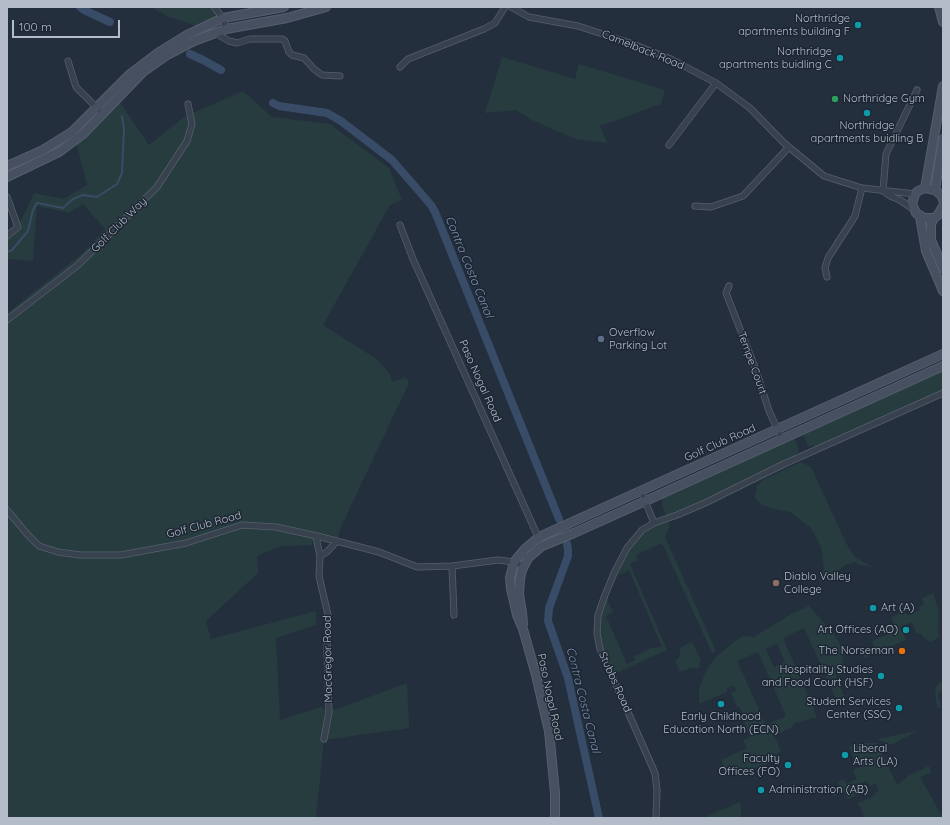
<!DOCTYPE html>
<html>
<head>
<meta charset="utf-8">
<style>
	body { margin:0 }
	#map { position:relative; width:950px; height:825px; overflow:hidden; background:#242f3e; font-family:Quicksand,sans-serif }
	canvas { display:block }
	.frame { position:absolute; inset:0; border:8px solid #b4bcc9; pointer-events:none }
	.scale { position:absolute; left:12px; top:20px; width:108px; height:18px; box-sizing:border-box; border:2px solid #b4bcc9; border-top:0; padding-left:5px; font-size:12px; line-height:14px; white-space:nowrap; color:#b4bcc9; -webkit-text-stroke:3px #1d2633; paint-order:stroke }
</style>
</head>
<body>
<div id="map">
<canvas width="950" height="825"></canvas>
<div class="frame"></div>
<div class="scale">100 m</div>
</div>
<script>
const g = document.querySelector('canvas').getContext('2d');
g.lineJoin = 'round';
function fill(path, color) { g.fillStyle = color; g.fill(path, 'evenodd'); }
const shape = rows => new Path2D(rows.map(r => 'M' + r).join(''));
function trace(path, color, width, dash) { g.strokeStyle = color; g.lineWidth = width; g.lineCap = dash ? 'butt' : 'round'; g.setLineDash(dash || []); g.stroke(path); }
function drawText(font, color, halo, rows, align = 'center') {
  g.font = font + ' Quicksand,sans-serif'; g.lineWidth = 3; g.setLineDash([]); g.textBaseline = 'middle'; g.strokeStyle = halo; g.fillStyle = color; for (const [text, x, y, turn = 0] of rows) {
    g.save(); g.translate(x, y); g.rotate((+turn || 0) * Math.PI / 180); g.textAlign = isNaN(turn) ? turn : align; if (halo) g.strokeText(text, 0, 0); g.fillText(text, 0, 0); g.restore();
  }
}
fill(shape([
	[151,7,214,7,223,18,202,28,167,16],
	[502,57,575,79,579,64,665,90,661,104,600,126,607,143,575,139,532,120,516,110,485,113],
	[243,91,272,117,330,124,389,168,402,200,390,205,323,325,378,360,390,374,392,382,406,377,409,383,340,529,337,541,317,536,317,542,312,541,312,545,281,546,257,556,258,573,206,621,211,639,316,611,316,625,276,638,280,720,321,707,329,712,407,683,409,728,324,740,316,818,7,818,7,313,84,252,105,229,83,204,69,213,37,206,33,261,7,259,7,236,18,227,34,193,63,199,87,185,78,149,73,142,117,98,149,145,184,117],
	[943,366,943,393,828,445,808,446,801,430],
	[792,434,799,449,794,460,667,519,670,526,665,537,716,651,712,653,662,543,636,555,638,560,630,564,667,650,612,675,597,633,605,595,613,612,606,616,627,664,635,660,633,657,651,648,662,647,629,570,619,575,615,571,642,530,667,519,663,508,661,494],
	[799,463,803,463,811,467,847,545,856,558,873,567,859,565,855,562,845,565,829,578,820,582,824,568,821,547,811,528,790,512,770,508,762,505,755,498,757,486,764,479],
	[933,593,939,611,938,635,942,635,931,642,924,638,921,634,916,633,912,622,900,627,906,640,864,658,863,655,875,649,872,641,890,633,888,626,894,624,891,617,904,612,908,615,920,610,919,607,924,604,922,598],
	[809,606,834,634,842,648,843,666,840,671,835,674,844,696,837,701,804,628,783,638,817,717,795,723,792,727,774,736,781,751,778,753,780,759,759,767,741,771,732,771,727,774,721,760,747,748,743,740,750,737,746,729,743,714,739,706,737,707,731,693,736,691,734,685,727,688,727,692,699,704,699,688,708,667,717,656,735,641,744,636,754,637,791,614],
	[777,644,785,662,774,667,766,649],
	[758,652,786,716,766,725,737,661],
	[692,642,701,660,699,668,691,668,680,672,675,661,679,657,681,647],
	[943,681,943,687,938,696,941,707,937,708,935,692,937,685],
	[917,731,891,745,877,739],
	[863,743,877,743,897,785,908,776,929,766,931,772,920,777,943,818,865,818,858,803,874,796,873,794,879,791,876,783,870,786,867,781,854,786,858,795,848,799,844,792,834,796,830,790,839,786,838,782,844,779,846,784,857,779,853,770,862,766,859,759,855,761,849,747],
	[740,802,741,806,741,818,703,818]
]), '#263c3f');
trace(shape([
	[7,252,12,250,28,231,33,210,37,203,63,208,73,199,83,195,97,197,117,184,122,173,124,129,122,116]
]), '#394c67', 2);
trace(shape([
	[80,7,84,10,110,22],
	[190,54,203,60,221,70],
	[273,103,279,106,327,113,341,121,392,160,431,205,435,212,559,519],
	[567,544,568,549,568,556,549,608,548,621,568,678,599,818]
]), '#394c67', 8);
const street = shape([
	[214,7,223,18,226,29],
	[511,7,529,17,578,26,630,43,671,59,716,83,750,108,784,143,824,176,862,188,915,194],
	[215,33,229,41,237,43,250,39,282,39,285,41,289,52,292,55,304,58,314,69,322,75,340,76],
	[68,61,76,87,99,110],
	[400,67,408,59,484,29,495,23,505,7],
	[669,145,716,83],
	[883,191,886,154,917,90],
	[883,191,890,196,900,200,913,209],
	[7,197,18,227,7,236],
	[695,206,711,207,743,196,789,147],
	[400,225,413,259,539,539],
	[827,277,825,268,828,258,855,216,862,188],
	[729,286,726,293,756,370,769,411,782,439],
	[7,320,78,265,157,187,187,141,192,124,188,104],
	[641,491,654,523],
	[7,510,28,535,39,546,58,552,80,555,121,555,186,543,242,525,276,527,317,536,379,552,417,567,452,566,498,560,514,562,523,566],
	[317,536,317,542,320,556,327,552,337,541],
	[320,556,319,576,328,615,327,652,329,712,324,739],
	[452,566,454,615],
	[656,818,657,790,655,773,600,649,597,633,598,615,605,595,615,571,627,548,642,530,654,523,677,515,705,503,784,464,943,393]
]);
const secondary = shape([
	[939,7,943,22],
	[7,166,43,150,72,132,129,75,158,53,187,35,223,18,284,7],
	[7,177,59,152,83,134,143,72,167,55,194,41,226,29,287,18,326,7],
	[925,188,943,86],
	[935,190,943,139],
	[943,200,942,196,935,190,925,188,918,191,915,194,912,204,916,213,924,218,934,218,938,215,943,206],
	[920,217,926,251,943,291],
	[934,218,931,224,931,240,943,268],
	[523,624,522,613,519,594,520,579,522,570,528,558,542,546,574,533,661,494,943,366],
	[555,818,555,793,549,731,536,675,523,629,517,615,511,589,510,578,514,562,525,549,539,537,943,354]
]);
trace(street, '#565f6c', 7);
trace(secondary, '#565f6c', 10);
trace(street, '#38414e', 5.5);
trace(secondary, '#465061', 8);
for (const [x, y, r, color] of [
	[858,25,4,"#0f9aa8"],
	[840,58,4,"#0f9aa8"],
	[835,99,4,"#2e9e5b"],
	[867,113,4,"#0f9aa8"],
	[601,339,4,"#5c6f8a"],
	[776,583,4,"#8d6e63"],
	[873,608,4,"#0f9aa8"],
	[906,630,4,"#0f9aa8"],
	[902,651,4,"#e8710a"],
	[881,676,4,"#0f9aa8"],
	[721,704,4,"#0f9aa8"],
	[899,708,4,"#0f9aa8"],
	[845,755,4,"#0f9aa8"],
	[788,765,4,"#0f9aa8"],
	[761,790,4,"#0f9aa8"]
]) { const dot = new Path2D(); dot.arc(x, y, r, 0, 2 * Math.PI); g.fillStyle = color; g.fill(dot); trace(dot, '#1d2633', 1.5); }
drawText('11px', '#b4bcc9', '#1d2633', [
	["Northridge",850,19],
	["apartments building F",850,32],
	["Northridge",832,52],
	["apartments buidling C",832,65],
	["Northridge Gym",843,99,"left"],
	["Northridge",867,126,"center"],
	["apartments buidling B",867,139,"center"],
	["Overflow",609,333,"left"],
	["Parking Lot",609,346,"left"],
	["Diablo Valley",784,577,"left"],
	["College",784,590,"left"],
	["Art (A)",881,608,"left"],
	["Art Offices (AO)",898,630],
	["The Norseman",894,651],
	["Hospitality Studies",873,670],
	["and Food Court (HSF)",873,683],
	["Student Services",891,702],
	["Center (SSC)",891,715],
	["Early Childhood",721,717,"center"],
	["Education North (ECN)",721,730,"center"],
	["Liberal",853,749,"left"],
	["Arts (LA)",853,762,"left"],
	["Faculty",780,759],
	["Offices (FO)",780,772],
	["Administration (AB)",769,790,"left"]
], 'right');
drawText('11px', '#b4bcc9', '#1d2633', [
	["Camelback Road",643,50,22],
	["Golf Club Way",119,225,-45],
	["Tempe Court",752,363,70],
	["Paso Nogal Road",480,381,66],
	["Golf Club Road",720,443,-24],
	["Golf Club Road",204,525,-15],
	["MacGregor Road",328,659,-91],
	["Stubbs Road",615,682,66],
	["Paso Nogal Road",550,697,78]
]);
drawText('italic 12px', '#7c92b1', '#1d2633', [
	["Contra Costa Canal",469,267,68],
	["Contra Costa Canal",583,700,76]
]);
</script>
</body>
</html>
